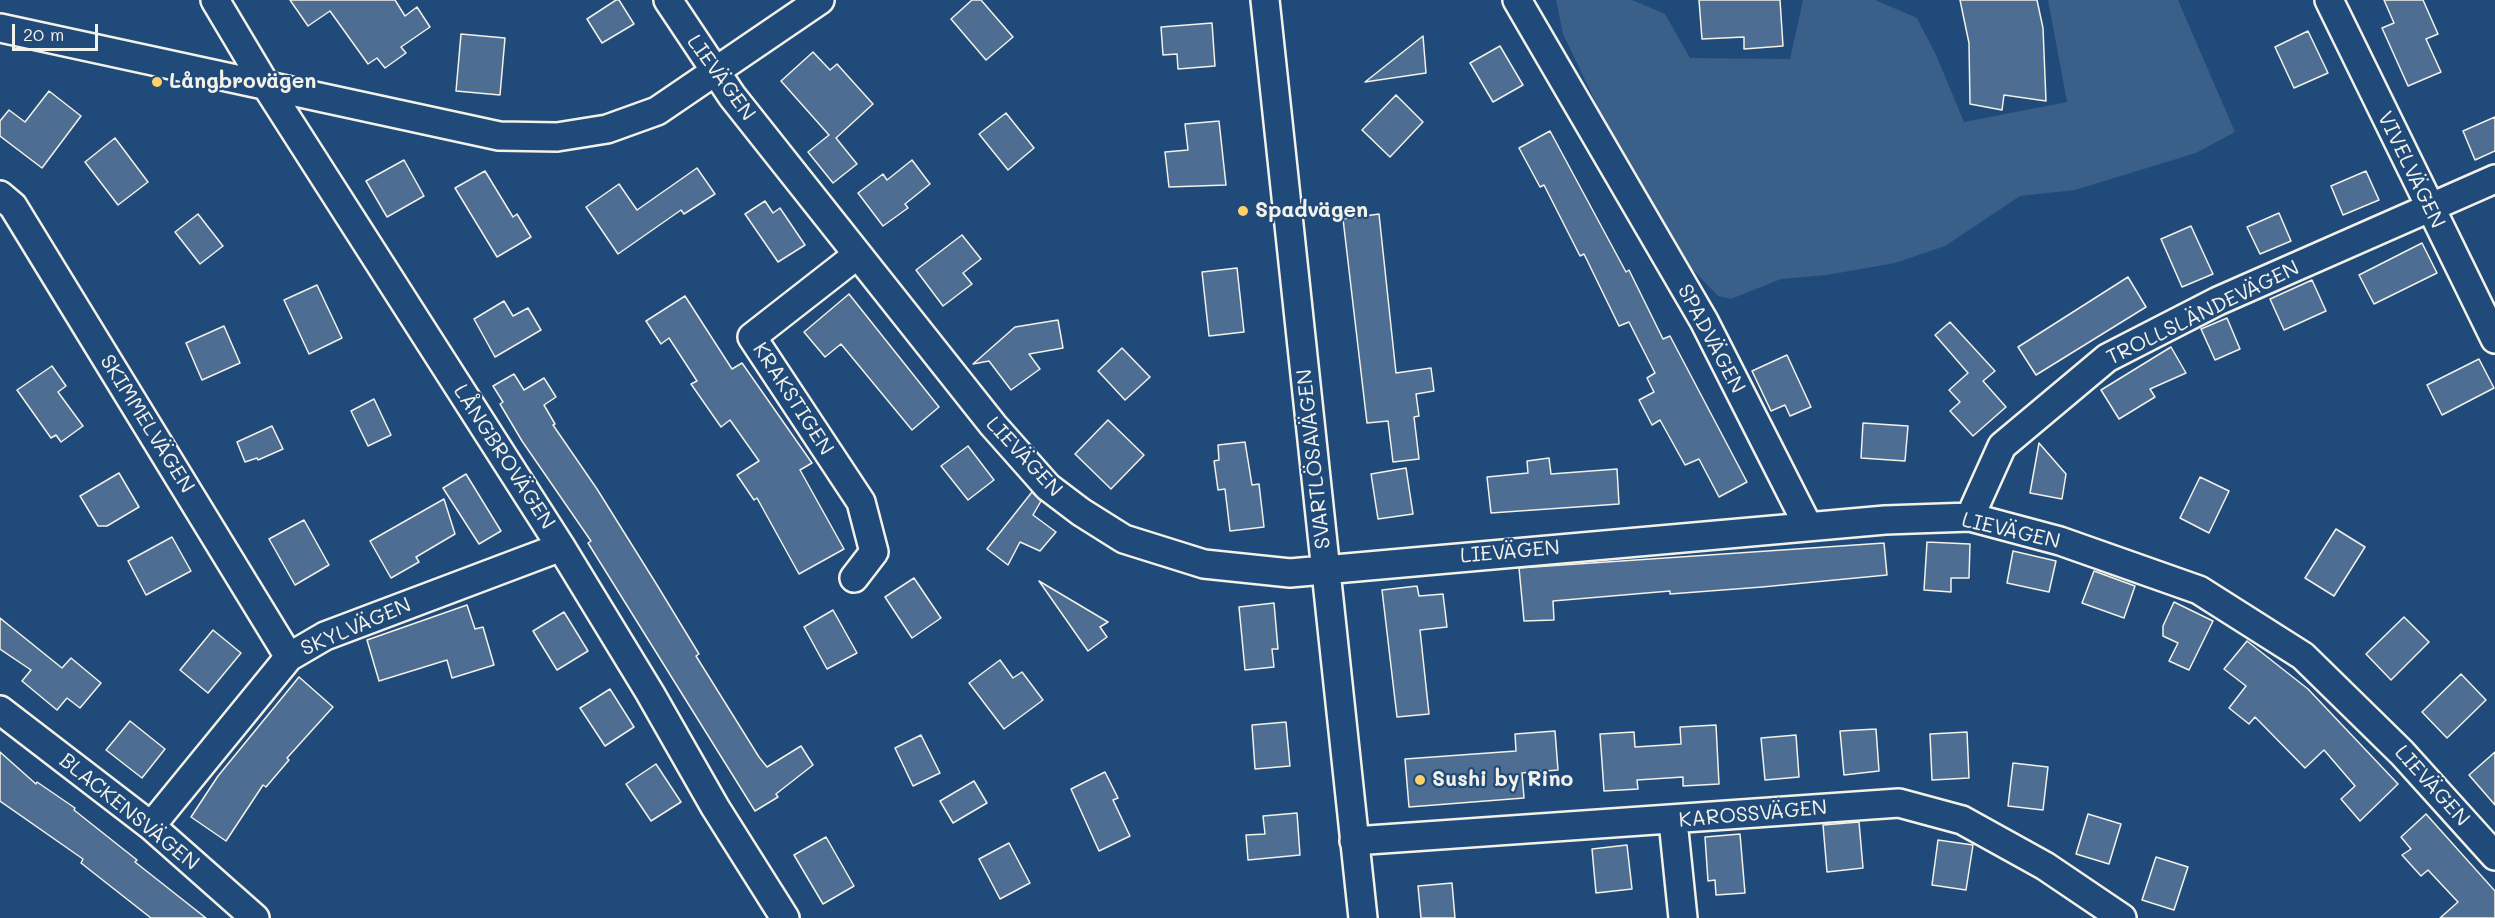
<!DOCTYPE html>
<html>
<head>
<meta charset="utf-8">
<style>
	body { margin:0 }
	#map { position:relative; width:2495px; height:918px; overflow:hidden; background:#1f4a7a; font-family:Mali,sans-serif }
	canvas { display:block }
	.scale { position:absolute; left:12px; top:24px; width:86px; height:27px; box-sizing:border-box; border:3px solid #f4f1e8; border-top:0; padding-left:8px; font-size:18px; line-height:21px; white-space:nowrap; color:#f4f1e8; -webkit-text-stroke:4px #1f4a7a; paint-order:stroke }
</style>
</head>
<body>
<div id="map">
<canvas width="2495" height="918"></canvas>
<div class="scale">20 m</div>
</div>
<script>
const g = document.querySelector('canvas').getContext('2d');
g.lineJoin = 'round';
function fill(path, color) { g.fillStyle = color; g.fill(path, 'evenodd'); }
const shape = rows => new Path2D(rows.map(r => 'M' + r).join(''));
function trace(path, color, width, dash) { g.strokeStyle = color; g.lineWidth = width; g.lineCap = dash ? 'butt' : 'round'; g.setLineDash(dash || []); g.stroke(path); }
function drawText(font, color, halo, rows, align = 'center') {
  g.font = font + ' Mali,sans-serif'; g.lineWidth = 4.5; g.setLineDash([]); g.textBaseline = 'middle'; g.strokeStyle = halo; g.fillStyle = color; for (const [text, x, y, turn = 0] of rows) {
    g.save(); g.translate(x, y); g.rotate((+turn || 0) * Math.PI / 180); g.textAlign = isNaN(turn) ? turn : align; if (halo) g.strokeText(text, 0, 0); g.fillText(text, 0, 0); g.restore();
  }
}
fill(shape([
	[1556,0,1632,0,1665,14,1690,58,1790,59,1803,0,1875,0,1917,18,1937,57,1964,122,2067,102,2048,0,2178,0,2235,132,2196,153,2075,190,2020,196,1945,246,1895,263,1827,275,1781,279,1731,299,1718,296,1692,269,1646,196,1607,126,1563,34]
]), '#3a5f88');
const building = shape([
	[290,0,395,0,405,16,417,7,430,27,401,47,406,53,385,68,377,58,368,64,330,11,308,26,290,0],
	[616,0,619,0,634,24,602,43,587,19,616,0],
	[972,0,981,0,1013,37,986,60,951,19,972,0],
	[1699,0,1780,0,1783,46,1744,49,1744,37,1702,39,1699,0],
	[1960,0,2037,0,2043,28,2046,101,2004,95,2002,110,1970,104,1969,43,1960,0],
	[2384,0,2423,0,2438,34,2426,39,2441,72,2408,86,2382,28,2394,23,2384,0],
	[1212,23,1215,66,1178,69,1177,54,1163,55,1161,27,1212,23],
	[2308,31,2328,73,2294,88,2275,47,2308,31],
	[461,34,505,38,500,95,456,91,461,34],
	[1423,36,1426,73,1365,82,1423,36],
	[1500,46,1523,85,1493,102,1470,63,1500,46],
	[813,52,830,70,837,64,873,104,836,138,857,164,833,183,808,152,829,135,781,81,813,52],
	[49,91,81,116,42,168,0,136,0,121,9,110,25,122,49,91],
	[1396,95,1423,122,1390,157,1362,130,1396,95],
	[1006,113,1034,148,1008,170,979,134,1006,113],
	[2495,117,2495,151,2475,160,2463,131,2495,117],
	[1219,121,1226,185,1169,187,1165,152,1188,150,1185,124,1219,121],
	[1550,131,1626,272,1629,270,1663,339,1670,336,1747,482,1719,497,1699,459,1685,465,1660,420,1652,425,1639,400,1654,392,1647,378,1655,373,1629,322,1619,326,1584,254,1580,256,1544,185,1540,187,1519,148,1550,131],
	[115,138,148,182,118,205,85,162,115,138],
	[404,160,424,196,387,217,366,181,404,160],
	[912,160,930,184,905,204,908,208,883,226,858,193,883,174,887,180,912,160],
	[697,168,715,194,684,214,681,210,618,254,586,207,619,184,637,210,697,168],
	[485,171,513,217,517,214,531,237,497,257,455,188,485,171],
	[2366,171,2379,200,2343,215,2331,186,2366,171],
	[765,201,773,213,780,208,805,245,778,262,745,214,765,201],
	[2279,213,2291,241,2260,254,2247,227,2279,213],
	[198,214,223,246,200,264,175,232,198,214],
	[1379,214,1396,373,1431,368,1434,391,1416,394,1419,416,1414,417,1419,459,1393,462,1388,421,1367,423,1343,219,1379,214],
	[2191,226,2213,274,2182,287,2161,239,2191,226],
	[962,235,981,259,963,273,972,284,943,306,916,270,962,235],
	[2422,243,2437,273,2374,304,2359,275,2422,243],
	[1237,268,1244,332,1209,336,1202,272,1237,268],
	[2128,277,2146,307,2036,375,2018,347,2128,277],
	[2312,280,2326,311,2284,330,2270,299,2312,280],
	[317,285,342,338,309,354,284,300,317,285],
	[849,294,939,407,912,430,841,344,825,357,804,332,849,294],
	[685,296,732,369,742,363,812,463,800,470,844,549,799,574,757,498,754,500,737,475,759,461,730,420,721,427,691,384,697,381,669,338,661,344,646,321,685,296],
	[504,301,513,316,528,308,541,330,495,357,474,319,504,301],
	[2227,318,2240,349,2215,360,2201,329,2227,318],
	[1058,320,1063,348,1029,354,1040,369,1011,390,989,361,973,364,1015,327,1058,320],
	[1950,322,1995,371,1983,381,2006,407,1973,436,1950,411,1960,402,1949,390,1968,373,1935,335,1950,322],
	[224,326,240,363,202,380,186,343,224,326],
	[2171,347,2186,373,2150,389,2155,397,2119,419,2101,390,2171,347],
	[1122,348,1150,377,1125,400,1098,371,1122,348],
	[1787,355,1811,407,1790,416,1785,405,1771,411,1752,371,1787,355],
	[2479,359,2494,388,2442,415,2427,385,2479,359],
	[52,366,66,386,58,392,83,426,61,442,56,435,51,438,17,390,52,366],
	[514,374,524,390,544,378,556,397,544,405,555,424,553,425,597,489,657,585,699,654,696,656,759,757,767,767,801,746,813,765,776,794,778,797,755,811,588,543,591,541,522,441,500,404,503,402,493,386,514,374],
	[374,399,391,435,368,446,351,411,374,399],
	[1108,420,1144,455,1111,489,1075,454,1108,420],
	[1863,423,1908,426,1905,461,1861,458,1863,423],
	[272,426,283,449,258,460,257,458,245,462,237,442,272,426],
	[1245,442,1252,485,1259,484,1264,527,1230,531,1225,489,1218,490,1214,461,1219,460,1218,445,1245,442],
	[2039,443,2066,474,2062,499,2030,493,2039,443],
	[968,446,994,480,968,500,941,466,968,446],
	[1549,458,1551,474,1617,469,1619,504,1491,513,1487,477,1528,473,1527,461,1549,458],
	[1406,468,1413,514,1378,519,1371,474,1406,468],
	[119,473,139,507,107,526,98,526,80,496,119,473],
	[466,474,501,531,479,544,443,488,466,474],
	[2200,477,2229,491,2209,533,2180,518,2200,477],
	[1032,492,1041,501,1033,515,1056,532,1040,551,1020,542,1008,565,987,549,1032,492],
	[444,499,455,534,416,557,419,562,391,578,370,541,444,499],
	[304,520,329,565,295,585,269,539,304,520],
	[2336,529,2365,547,2334,596,2305,578,2336,529],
	[172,537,191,571,146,595,128,561,172,537],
	[1927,542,1970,544,1969,578,1951,578,1951,592,1924,590,1927,542],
	[1884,543,1887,575,1762,587,1670,594,1670,591,1553,601,1554,620,1524,621,1519,568,1884,543],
	[2013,551,2056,561,2049,592,2007,583,2013,551],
	[2094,571,2135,586,2124,618,2082,603,2094,571],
	[914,578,941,618,912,638,885,597,914,578],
	[1039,581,1108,622,1100,627,1107,637,1088,651,1039,581],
	[1417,586,1419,596,1443,594,1447,627,1420,630,1429,714,1397,717,1382,590,1417,586],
	[2174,602,2213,621,2189,670,2169,661,2178,643,2163,636,2163,626,2174,602],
	[1274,603,1278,649,1272,649,1274,667,1245,670,1239,607,1274,603],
	[467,605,475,629,483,627,494,665,452,678,447,660,379,681,367,640,467,605],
	[833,610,857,653,827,669,804,627,833,610],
	[564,612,588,651,557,670,533,631,564,612],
	[2404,617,2429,642,2391,680,2366,654,2404,617],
	[0,618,62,668,71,658,101,683,80,708,67,698,57,710,22,681,31,670,0,649,0,618],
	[213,630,241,653,208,693,180,670,213,630],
	[2247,641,2308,689,2398,784,2360,821,2341,799,2355,786,2324,750,2305,768,2255,717,2249,724,2229,708,2246,686,2224,669,2247,641],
	[1000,660,1013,678,1022,672,1043,700,1004,729,969,683,1000,660],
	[2461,674,2486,700,2447,738,2422,712,2461,674],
	[299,677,333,707,287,758,289,760,266,787,263,785,226,841,191,817,218,776,299,677],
	[610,689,634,727,605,746,580,708,610,689],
	[130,721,165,749,142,778,106,750,130,721],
	[1286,722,1290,766,1255,769,1252,725,1286,722],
	[1716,725,1719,784,1683,786,1683,777,1637,780,1638,789,1604,791,1600,734,1634,732,1635,747,1681,744,1680,727,1716,725],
	[1876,729,1879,771,1844,775,1840,731,1876,729],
	[1555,731,1558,770,1522,773,1524,798,1409,807,1405,759,1516,751,1515,734,1555,731],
	[1967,732,1969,778,1932,780,1930,734,1967,732],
	[921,735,940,773,913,786,895,748,921,735],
	[1796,735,1799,777,1765,780,1761,738,1796,735],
	[0,752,36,784,37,782,75,808,74,810,137,860,135,862,206,918,151,918,81,863,83,859,0,801,0,752],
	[2495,752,2495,805,2469,775,2495,752],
	[2013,763,2048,767,2043,810,2008,806,2013,763],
	[656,764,681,802,651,821,626,784,656,764],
	[1105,772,1118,798,1113,800,1130,836,1099,851,1071,789,1105,772],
	[974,781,987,803,953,823,940,801,974,781],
	[1297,813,1300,855,1248,860,1246,835,1265,834,1263,816,1297,813],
	[2088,814,2121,824,2109,864,2076,854,2088,814],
	[2426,814,2495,891,2495,918,2440,918,2458,902,2428,870,2421,876,2402,855,2411,849,2401,837,2426,814],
	[1859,822,1863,868,1827,872,1823,825,1859,822],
	[1740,834,1745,893,1716,895,1715,880,1708,881,1705,837,1740,834],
	[826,837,854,886,823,904,794,855,826,837],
	[1938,840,1973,845,1966,890,1932,885,1938,840],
	[1009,843,1030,883,1000,899,979,859,1009,843],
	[1627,845,1632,889,1596,893,1592,849,1627,845],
	[2156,857,2188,867,2174,910,2142,900,2156,857],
	[1452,883,1455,918,1421,918,1418,886,1452,883]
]);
fill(building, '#4d6e92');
trace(building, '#f4f1e8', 1.5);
const minor = shape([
	[215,0,265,84,561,547,650,693,715,807,785,918],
	[668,0,732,96,993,425,1048,487,1081,512,1124,539,1204,564,1290,573,1885,520,1970,517,2060,541,2199,590,2303,656,2402,753,2495,856],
	[1265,0,1363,918],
	[1517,0,1704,321,1808,526],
	[2329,0,2495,339],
	[0,28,499,136,557,137,607,129,657,111,820,0],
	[0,195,13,206,289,657],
	[1970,517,2002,446,2107,358,2218,301,2495,179],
	[854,578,874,552,861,502,752,337,857,255],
	[0,710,151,826,255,918],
	[1673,821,1683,918],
	[151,826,289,657,325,636,561,547],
	[1354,841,1899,803,1962,820,2045,866,2122,918]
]);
trace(minor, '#f4f1e8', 32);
trace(minor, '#1f4a7a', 27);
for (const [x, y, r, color] of [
	[157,82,6,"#ffd166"],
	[1243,211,6,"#ffd166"],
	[1420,780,6,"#ffd166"]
]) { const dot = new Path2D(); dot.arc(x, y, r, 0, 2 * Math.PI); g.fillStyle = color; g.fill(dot); trace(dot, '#1f4a7a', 2); }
drawText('21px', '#f4f1e8', '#1f4a7a', [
	["LIEVÄGEN",721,78,54],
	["VIVELVÄGEN",2411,170,64],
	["TROLLSLÄNDEVÄGEN",2203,313,-26],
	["SPADVÄGEN",1711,339,62],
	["KRAKSTIGEN",793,399,57],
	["SKIMMELVÄGEN",147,424,58],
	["LÅNGBROVÄGEN",504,457,57],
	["LIEVÄGEN",1024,457,47],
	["SVARTLÖSAVÄGEN",1314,459,-96],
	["LIEVÄGEN",2011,531,13],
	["LIEVÄGEN",1510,552,-5],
	["SKYLVÄGEN",356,627,-23],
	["LIEVÄGEN",2432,786,48],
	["BLACKENSVÄGEN",129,812,39],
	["KAROSSVÄGEN",1753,814,-5]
]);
drawText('bold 21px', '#f4f1e8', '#1f4a7a', [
	["Långbrovägen",169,82],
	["Spadvägen",1255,211],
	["Sushi by Rino",1432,780]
], 'left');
</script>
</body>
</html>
